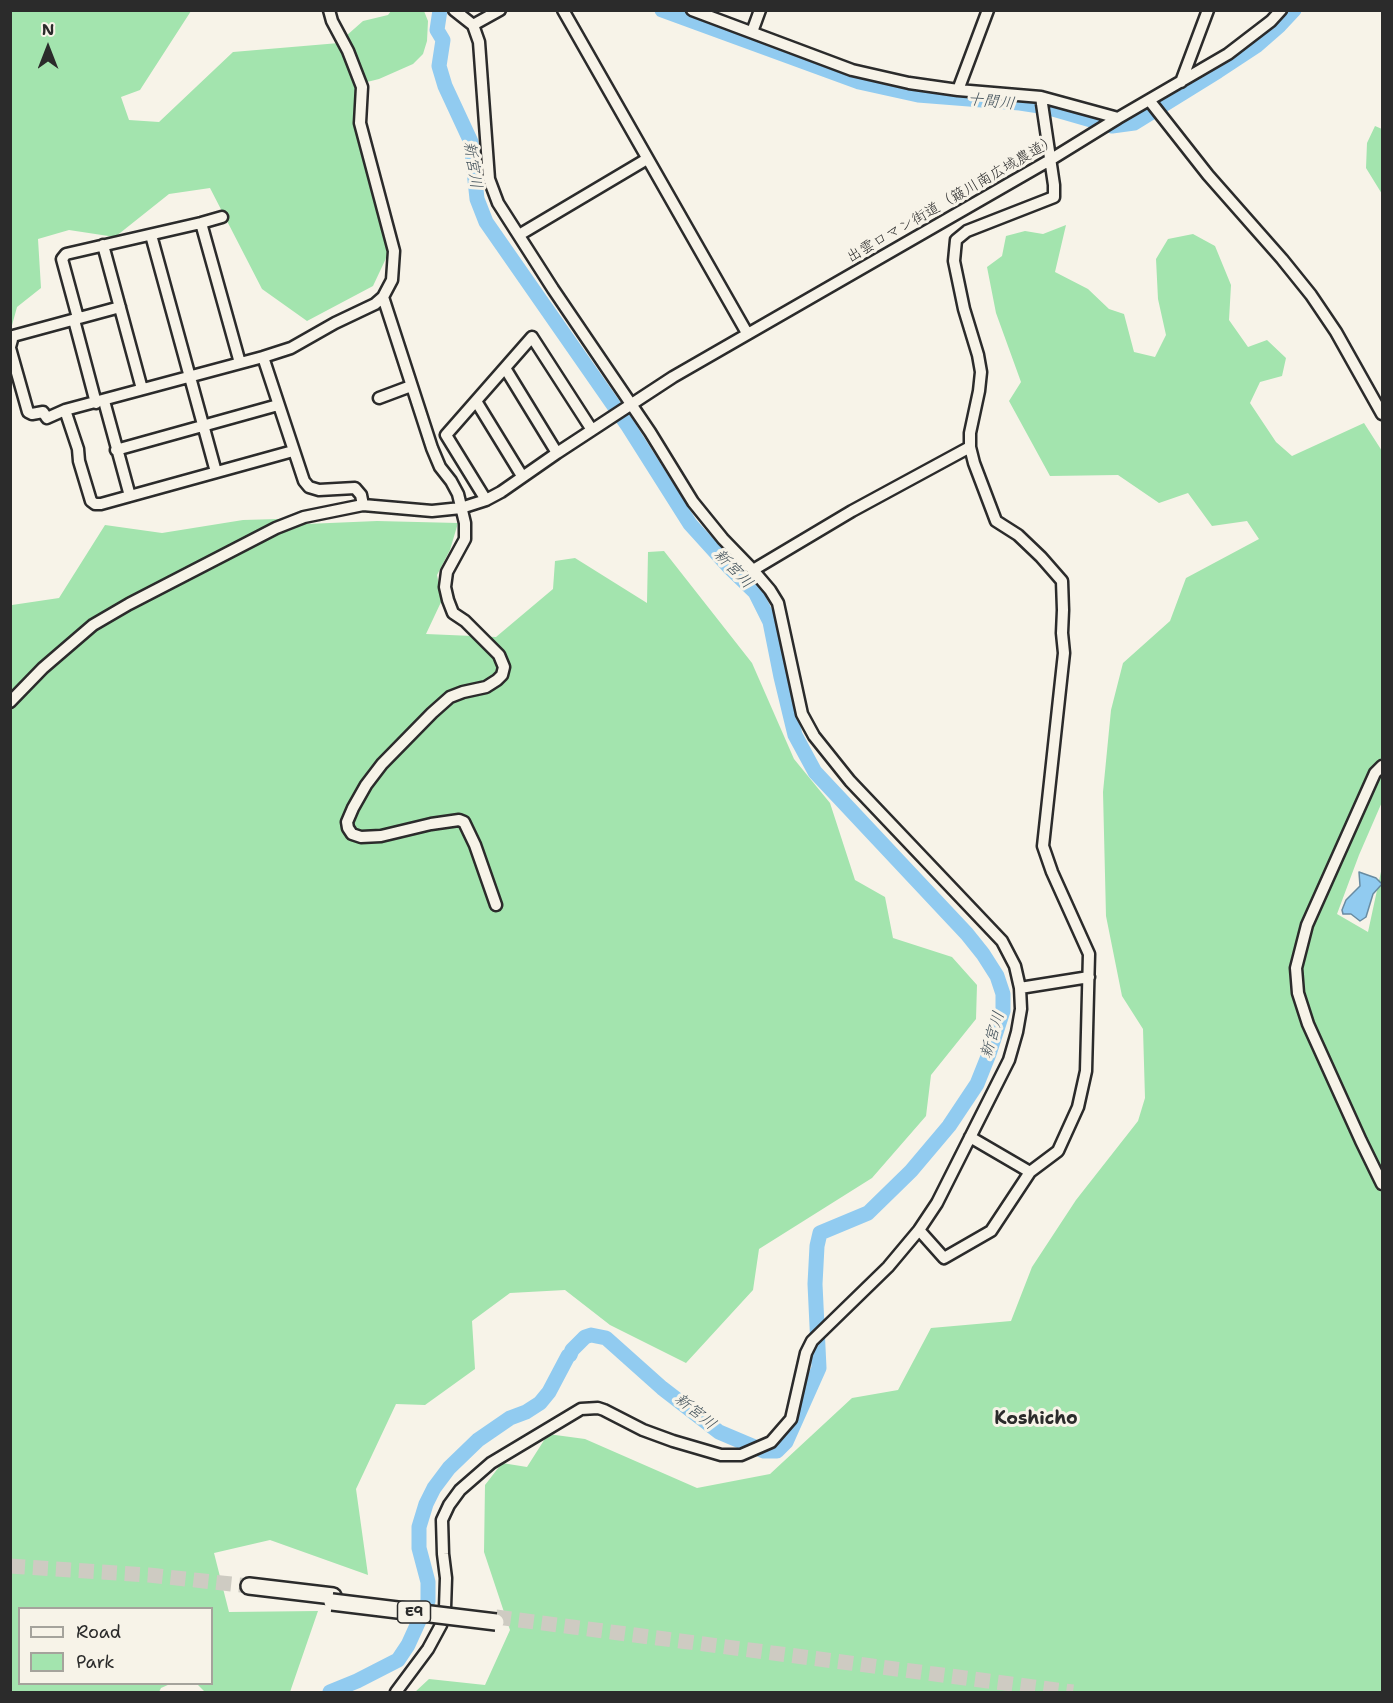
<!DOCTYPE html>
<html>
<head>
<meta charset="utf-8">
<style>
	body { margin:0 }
	#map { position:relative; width:1393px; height:1703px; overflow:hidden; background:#f7f3e8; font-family:"Shantell Sans",sans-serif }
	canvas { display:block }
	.frame { position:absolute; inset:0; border:12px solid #2b2b2b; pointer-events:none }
	.legend { position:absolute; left:18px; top:1607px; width:195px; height:78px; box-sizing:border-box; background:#f7f3e8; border:2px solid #a5a39c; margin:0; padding:8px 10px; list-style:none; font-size:18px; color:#2b2b2b }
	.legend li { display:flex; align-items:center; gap:12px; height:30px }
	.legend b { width:30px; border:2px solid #a5a39c }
	.north { position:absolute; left:18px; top:18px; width:60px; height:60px; -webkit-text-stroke:4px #f7f3e8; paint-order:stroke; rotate:0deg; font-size:16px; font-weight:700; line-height:24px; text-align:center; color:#2b2b2b }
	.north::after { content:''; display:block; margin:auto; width:21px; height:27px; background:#2b2b2b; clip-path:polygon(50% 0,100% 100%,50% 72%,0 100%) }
</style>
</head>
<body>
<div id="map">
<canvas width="1393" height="1703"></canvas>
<div class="frame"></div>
<ul class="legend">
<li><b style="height:8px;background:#f7f3e8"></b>Road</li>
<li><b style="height:16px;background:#a3e4ae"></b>Park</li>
</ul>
<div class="north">N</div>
</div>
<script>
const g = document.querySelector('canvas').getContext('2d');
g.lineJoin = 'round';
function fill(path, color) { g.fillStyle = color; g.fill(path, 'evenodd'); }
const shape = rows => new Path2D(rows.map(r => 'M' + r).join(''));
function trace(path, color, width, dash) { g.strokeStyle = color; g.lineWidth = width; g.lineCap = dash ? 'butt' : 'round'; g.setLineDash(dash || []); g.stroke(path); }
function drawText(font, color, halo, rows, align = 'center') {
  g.font = font + ' "Shantell Sans","Klee One",sans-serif'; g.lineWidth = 6; g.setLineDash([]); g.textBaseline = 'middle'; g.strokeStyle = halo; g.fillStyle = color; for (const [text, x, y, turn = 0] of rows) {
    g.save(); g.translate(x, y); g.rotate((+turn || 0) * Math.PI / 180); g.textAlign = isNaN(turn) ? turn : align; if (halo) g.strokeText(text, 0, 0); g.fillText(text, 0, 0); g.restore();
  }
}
fill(shape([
	[11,11,191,11,140,90,121,97,129,120,159,122,233,52,339,43,356,87,355,124,388,254,373,286,307,321,262,289,210,188,169,194,115,237,69,230,38,239,41,288,17,307,11,329],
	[391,11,424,11,428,21,427,41,423,54,413,64,379,79,367,82,346,36,363,21,388,15],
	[1375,126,1382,129,1382,194,1366,168,1367,143],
	[1066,225,1055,272,1088,289,1109,309,1124,314,1134,352,1155,357,1166,335,1158,299,1156,259,1168,239,1193,234,1215,246,1231,285,1229,320,1248,347,1267,340,1286,358,1282,376,1260,382,1250,403,1276,442,1292,456,1364,423,1382,451,1382,802,1359,855,1337,914,1368,932,1382,867,1382,1692,415,1692,429,1679,485,1685,510,1630,484,1552,485,1485,502,1463,527,1467,548,1434,585,1439,697,1488,770,1474,852,1398,898,1390,931,1328,1011,1321,1032,1267,1076,1200,1138,1121,1145,1098,1143,1029,1122,996,1106,916,1103,792,1111,710,1123,663,1170,621,1186,578,1259,539,1247,521,1212,526,1188,493,1159,503,1118,475,1050,476,1009,401,1021,382,996,313,987,267,1002,256,1006,236,1025,231,1043,234],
	[278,519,306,524,377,521,458,523,450,550,437,575,442,600,426,634,496,637,553,589,555,561,575,558,647,603,648,552,664,551,752,663,794,759,830,803,855,880,885,897,893,938,952,957,977,985,976,1019,931,1075,926,1116,872,1178,759,1249,753,1290,686,1363,610,1325,565,1290,510,1293,472,1321,475,1369,425,1405,396,1404,356,1489,368,1575,270,1540,214,1553,229,1612,318,1611,290,1692,205,1692,197,1684,212,1684,212,1608,20,1608,20,1684,170,1684,161,1688,159,1692,11,1692,11,607,12,605,59,598,105,525,162,533,243,520]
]), '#a3e4ae');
const water = shape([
	[1359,872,1376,878,1382,884,1373,894,1366,917,1360,921,1351,914,1343,914,1342,910,1346,900,1360,886,1359,872]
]);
fill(water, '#91cbf0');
trace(water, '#688ba1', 1.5);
trace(shape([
	[662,10,859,82,918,95,1020,103,1046,107,1112,126,1134,123,1218,71,1256,46,1280,25,1294,10],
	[330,1692,357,1681,398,1660,408,1645,428,1601,428,1582,419,1548,419,1527,426,1504,434,1488,449,1468,478,1440,510,1418,526,1412,540,1403,549,1392,568,1356,570,1355,572,1350,585,1337,591,1335,606,1338,662,1388,719,1432,764,1451,777,1451,786,1442,819,1368,815,1284,817,1246,820,1233,868,1213,911,1171,949,1126,977,1084,989,1054,1003,1011,1003,994,997,976,983,954,967,934,815,772,795,735,781,677,770,622,755,592,729,567,690,524,628,426,486,222,477,199,471,142,445,86,439,66,443,40,437,30,440,10]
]), '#91cbf0', 15);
trace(shape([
	[10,1566,149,1575,249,1586],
	[496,1617,1073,1692]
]), '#cecbc2', 15, [15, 8]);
const minor = shape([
	[563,10,747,333],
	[692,10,852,70,909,83,958,90,1041,97,1118,118],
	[473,25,500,10],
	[752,32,760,10],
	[1181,82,1208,10],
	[958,90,988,10],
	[1149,100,1208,175,1282,259,1311,295,1336,332,1382,414],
	[201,223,240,363],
	[151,235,216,472],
	[519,235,647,159],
	[103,245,142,389],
	[383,297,432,448,440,467,451,481,458,494,465,523,465,539,447,572,445,587,448,600,453,613,465,621,499,655,504,667,502,675,497,680,486,687,463,692,450,697,432,713,382,764,366,785,353,808,347,822,348,828,352,834,361,837,381,836,431,824,459,820,464,822,475,845,496,905],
	[78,318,62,259,66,254,201,223,222,217],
	[74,320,96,403],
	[10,347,13,336,120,307],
	[10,348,28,412,32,414,43,412,47,418,65,410,263,357,291,348,335,323,375,304,383,297,392,280,394,251,360,123,362,87,348,51,332,21,329,10],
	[263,357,304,481,309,487,319,490,355,488,361,495,363,505],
	[505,368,557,453],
	[379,398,411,386],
	[104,401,130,496],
	[476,401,522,476],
	[65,410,78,449,79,461,91,501,95,504,101,504,293,451],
	[116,450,278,405],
	[486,500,446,435,532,337,592,430],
	[753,570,852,511,970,447],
	[10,702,43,668,93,625,129,604,276,528,304,517,363,505,432,511,461,508,486,500,501,492,557,453,673,377,1050,160,1118,118,1228,54,1271,21,1281,10],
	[1382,766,1375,773,1307,925,1296,968,1298,993,1308,1024,1361,1141,1382,1184],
	[1020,988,1089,977],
	[970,1137,1030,1172],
	[919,1230,944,1258,991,1231,1030,1172,1058,1151,1078,1107,1086,1071,1089,954,1052,872,1043,846,1064,653,1062,633,1063,610,1062,581,1041,557,1018,535,996,521,974,463,970,447,970,433,979,391,981,372,978,355,964,309,954,261,956,240,967,231,1054,197,1054,185,1041,97],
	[396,1692,428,1649,441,1625,445,1608,446,1578,443,1554,442,1520,449,1505,460,1490,491,1463,581,1409,598,1408,604,1410,643,1430,673,1441,721,1455,741,1455,771,1442,791,1419,806,1353,812,1341,888,1267,919,1230,937,1203,1009,1060,1017,1032,1021,1009,1020,988,1015,966,1002,941,850,781,814,736,802,714,778,603,770,590,753,570,723,539,693,502,650,432,553,289,498,203,489,179,479,42,473,25,454,10]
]);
const highway = shape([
	[249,1586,333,1596]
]);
trace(minor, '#2b2b2b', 15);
trace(highway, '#2b2b2b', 20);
trace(minor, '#f7f3e8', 10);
trace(highway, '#f7f3e8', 15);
const highwayBridge = shape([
	[332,1602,496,1622]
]);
trace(highwayBridge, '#2b2b2b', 20, []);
trace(highwayBridge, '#f7f3e8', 15);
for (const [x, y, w] of [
	[414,1612,33]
]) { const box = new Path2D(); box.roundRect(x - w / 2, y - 11, w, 22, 4.5); g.fillStyle = '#f7f3e8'; g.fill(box); trace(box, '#2b2b2b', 1.5); }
drawText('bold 14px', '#2b2b2b', null, [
	["E9",414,1612]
]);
drawText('15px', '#2b2b2b', '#f7f3e8', [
	["出雲ロマン街道（簸川南広域農道）",952,199,-30]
]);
drawText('italic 16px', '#44535c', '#f7f3e8', [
	["十間川",991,102,6],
	["新宮川",472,165,81],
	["新宮川",733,569,46],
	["新宮川",993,1035,-73],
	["新宮川",695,1412,39]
]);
drawText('bold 18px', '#2b2b2b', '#f7f3e8', [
	["Koshicho",1036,1419]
]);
</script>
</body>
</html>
